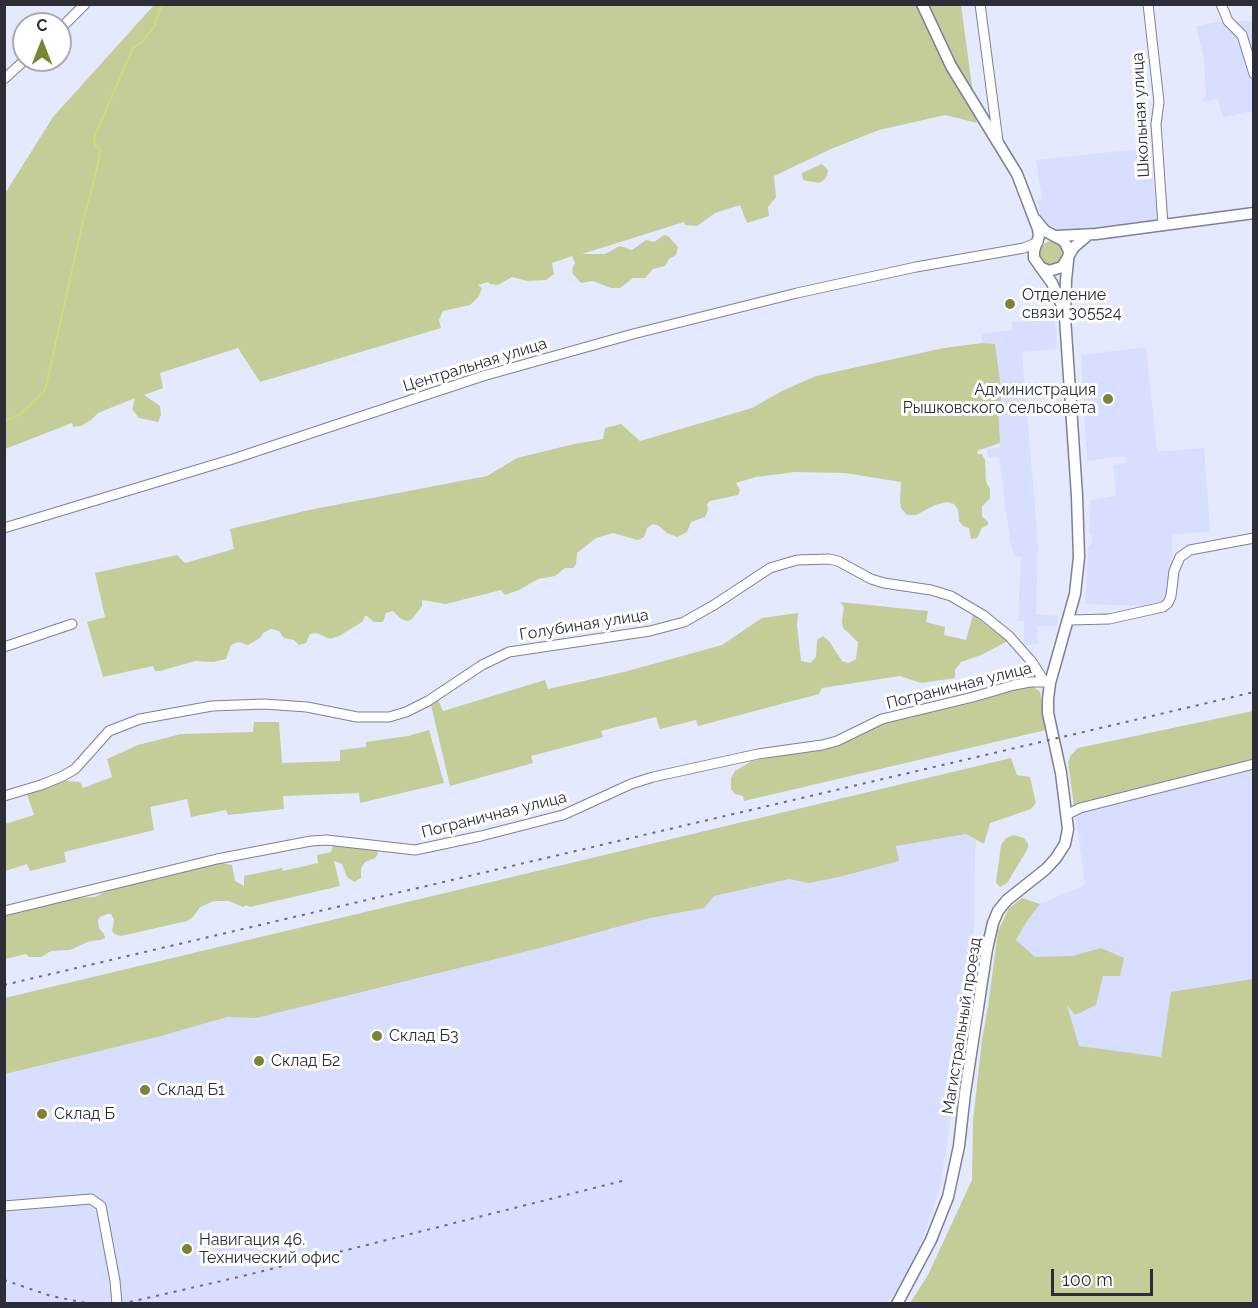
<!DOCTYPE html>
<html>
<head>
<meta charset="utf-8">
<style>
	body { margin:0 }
	#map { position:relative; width:1258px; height:1308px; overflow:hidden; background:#e5e9fd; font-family:Raleway,sans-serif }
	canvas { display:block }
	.frame { position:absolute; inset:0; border:6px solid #2c2d37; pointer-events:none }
	.north { position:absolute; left:12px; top:12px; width:60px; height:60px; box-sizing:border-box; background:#fff; border:2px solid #ababaf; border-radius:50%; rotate:0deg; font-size:16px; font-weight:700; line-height:24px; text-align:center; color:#2c2d37 }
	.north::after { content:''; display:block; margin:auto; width:21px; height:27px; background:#7b8431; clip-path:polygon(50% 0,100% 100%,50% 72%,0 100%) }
	.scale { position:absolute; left:1051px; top:1269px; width:102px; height:27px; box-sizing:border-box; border:3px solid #2c2d37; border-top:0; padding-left:8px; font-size:18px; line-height:21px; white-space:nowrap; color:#2c2d37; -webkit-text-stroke:4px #fff; paint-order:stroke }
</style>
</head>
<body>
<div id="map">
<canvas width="1258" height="1308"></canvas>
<div class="frame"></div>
<div class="north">С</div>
<div class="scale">100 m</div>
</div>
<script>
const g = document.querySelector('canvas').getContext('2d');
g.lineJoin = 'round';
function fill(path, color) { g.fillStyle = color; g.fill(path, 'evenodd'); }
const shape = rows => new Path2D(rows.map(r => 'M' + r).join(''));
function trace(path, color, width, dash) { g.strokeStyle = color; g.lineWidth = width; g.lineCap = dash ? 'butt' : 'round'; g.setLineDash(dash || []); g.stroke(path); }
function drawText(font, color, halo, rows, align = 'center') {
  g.font = font + ' Raleway,sans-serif'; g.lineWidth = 6; g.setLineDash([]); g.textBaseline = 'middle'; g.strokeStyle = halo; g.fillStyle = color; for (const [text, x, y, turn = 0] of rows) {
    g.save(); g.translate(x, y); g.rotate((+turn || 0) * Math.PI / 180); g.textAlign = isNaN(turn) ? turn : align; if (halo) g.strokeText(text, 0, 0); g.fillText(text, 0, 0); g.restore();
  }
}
fill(shape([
	[1225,21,1253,21,1253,111,1223,118,1218,99,1203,102,1202,98,1206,96,1204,59,1196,26],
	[1149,148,1158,222,1061,233,1051,229,1041,218,1037,200,1042,199,1036,160],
	[1055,320,1057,349,1022,352,1038,545,1036,614,1058,616,1058,626,1037,626,1038,644,1024,645,1024,621,1018,621,1021,557,1014,556,1010,540,999,457,988,458,987,449,1000,447,995,345,982,343,981,334,1012,330,1012,322],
	[1146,347,1157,452,1204,448,1210,531,1173,535,1170,581,1163,601,1143,606,1085,604,1088,547,1092,543,1092,536,1089,532,1091,500,1116,496,1113,465,1126,463,1125,456,1087,461,1081,355],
	[1253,759,1253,1303,910,1304,928,1275,972,1180,983,1095,1016,941,1027,921,1040,904,1085,885,1074,806],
	[983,765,975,854,974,930,962,1046,940,1188,909,1279,886,1303,5,1303,4,998]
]), '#d8defe');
fill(shape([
	[154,5,961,5,977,123,945,115,879,130,831,149,774,176,776,197,768,207,769,216,747,223,740,205,715,213,697,226,685,225,684,222,582,254,605,254,620,246,632,250,646,240,654,242,664,235,668,236,678,247,676,255,669,259,665,266,653,269,645,278,633,278,620,288,611,288,593,281,581,283,573,274,572,270,575,263,572,256,552,263,554,274,546,280,527,281,512,277,498,285,490,284,488,282,478,285,482,288,479,296,470,305,443,311,439,320,441,328,260,382,238,348,160,373,163,388,144,395,160,406,161,415,158,422,139,418,132,409,135,398,98,413,91,420,81,426,73,427,72,423,5,449,4,195,53,117],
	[822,164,828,170,827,176,824,180,819,183,803,180,802,173],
	'1040 253a12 12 0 1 1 24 0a12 12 0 1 1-24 0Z',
	[982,343,995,344,1001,389,1001,402,998,405,1000,443,977,451,978,454,982,454,985,460,986,482,990,489,990,498,982,507,982,516,988,522,988,525,982,528,977,538,971,539,969,528,963,526,959,521,958,510,954,504,947,502,935,505,916,515,907,515,901,508,900,500,901,482,845,473,795,472,756,477,736,483,740,490,738,495,710,501,707,504,708,510,705,517,691,522,687,532,677,537,667,533,659,526,653,524,647,528,644,537,638,540,613,533,596,538,577,553,576,564,573,568,565,568,555,576,538,579,519,590,505,595,501,590,446,604,422,600,422,606,412,619,407,621,401,619,393,611,386,613,383,622,374,622,367,616,365,616,362,622,339,636,330,639,317,633,310,634,306,643,299,645,294,640,284,638,279,631,271,629,263,633,260,638,248,645,238,642,231,645,226,659,213,662,195,661,160,671,155,671,153,666,103,677,87,622,105,617,95,573,177,555,185,563,234,549,230,529,309,510,487,476,517,458,574,444,603,439,605,428,621,424,640,441,752,408,784,390,816,376,944,348],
	[840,602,928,611,926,622,945,627,944,635,966,640,973,615,1008,641,981,655,961,662,955,670,955,678,921,683,900,676,822,688,819,694,698,726,696,720,660,729,656,717,601,731,603,737,531,756,533,763,450,786,431,705,438,700,443,711,545,680,548,689,624,672,722,645,762,618,798,613,797,625,801,661,810,663,816,657,817,640,823,636,829,641,842,661,849,663,856,659,858,642,843,628,842,621,844,607],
	[1019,686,1034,687,1040,692,1046,730,744,801,743,796,735,794,731,789,731,778,735,771,752,761,826,748,884,723],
	[1253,711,1253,759,1074,806,1068,762,1071,755,1078,748],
	[254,722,279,722,282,763,340,761,340,750,366,747,366,742,408,736,429,730,444,783,360,803,359,793,283,796,284,809,228,815,226,810,191,817,187,799,150,807,154,830,64,852,66,862,30,871,27,864,5,871,5,824,34,815,27,794,66,781,80,782,83,788,112,777,107,759,138,745,181,734,253,732],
	[1011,758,1017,775,1030,777,1036,803,1031,809,990,823,984,844,966,834,896,846,899,861,839,877,809,883,789,879,714,896,704,908,650,918,540,948,256,1018,227,1017,157,1037,5,1074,5,998],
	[1014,835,1024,838,1028,844,1028,848,1008,882,1000,887,996,883,1001,845,1006,838],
	[337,845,377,850,378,854,375,858,365,862,361,869,361,878,354,882,347,877,342,864,334,861,340,886,250,907,246,905,243,907,229,901,214,901,200,907,193,917,187,921,121,936,114,934,112,931,114,920,111,914,107,914,100,917,98,920,99,928,104,934,105,938,101,940,90,941,70,950,51,951,41,957,29,957,26,954,5,959,4,915,75,898,95,897,117,886,220,863,232,865,235,881,244,886,244,876,282,868,283,871,318,863,317,855,331,852,333,846],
	[1022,898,1040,904,1027,921,1016,940,1035,957,1072,956,1101,948,1124,958,1120,976,1103,976,1096,1005,1075,1015,1067,1005,1079,1046,1161,1057,1171,992,1253,979,1253,1303,910,1303,928,1275,972,1180,973,1121,982,1039,988,1007,998,931,1009,908]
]), '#c4cd97');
trace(shape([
	[9,69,24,54],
	[4,423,9,419,21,414,45,390,82,226,97,168,100,150,94,143,95,135,133,48,142,42,154,27,162,4]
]), '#cedb7d', 2);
const minor = shape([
	[980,4,998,141],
	[1148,4,1159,102,1156,124,1163,225],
	[1221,4,1228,21,1242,35,1254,74],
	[60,29,85,4],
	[4,79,25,60],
	[4,528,233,459,483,376,633,334,797,293,916,267,1024,248,1038,242],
	[1069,620,1109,619,1163,607,1168,603,1171,596,1174,571,1180,557,1190,550,1254,538],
	[4,647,72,624],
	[4,796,41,785,63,776,75,769,109,731,140,719,212,706,264,704,307,707,357,717,389,717,406,712,428,701,482,665,509,652,650,631,684,622,714,605,770,568,797,560,829,559,838,561,871,579,884,583,931,590,951,596,983,615,1009,636,1032,662,1044,681],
	[1068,814,1080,808,1254,764],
	[4,911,217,859,311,841,327,840,415,850,481,836,563,815,631,784,653,777,758,754,822,745,837,741,882,719,973,697,1014,685,1030,682,1048,682],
	[4,1206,91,1199,101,1206,115,1281,117,1304]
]);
const major = shape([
	[922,4,951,66,1017,174,1038,229,1039,236,1034,251,1034,258,1052,283,1063,308],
	[1057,236,1096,234,1254,213],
	[1040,267,1049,271,1062,267,1074,247,1087,236],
	[897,1304,931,1240,948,1197,959,1146,965,1093,987,949,993,923,998,911,1007,900,1046,869,1056,858,1065,844,1068,829,1061,773,1048,713,1048,699,1050,683,1075,594,1079,557,1077,496,1065,317,1066,280,1069,251,1064,241,1045,231,1036,220]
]);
trace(minor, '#7d8197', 11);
trace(major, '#7d8197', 13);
trace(minor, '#fff', 9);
trace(major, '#fff', 10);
trace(shape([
	[4,985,1254,692],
	[4,1280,51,1296,91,1304],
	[121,1304,243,1276,626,1180]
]), '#6a6c79', 2, [3, 6]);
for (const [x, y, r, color] of [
	[1010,304,6,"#7b8431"],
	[1108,399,6,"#7b8431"],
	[377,1036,6,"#7b8431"],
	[259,1061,6,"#7b8431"],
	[145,1090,6,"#7b8431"],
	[42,1114,6,"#7b8431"],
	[187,1249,6,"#7b8431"]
]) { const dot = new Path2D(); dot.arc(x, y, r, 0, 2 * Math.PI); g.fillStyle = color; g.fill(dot); trace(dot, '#fff', 2); }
drawText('16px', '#2c2d37', '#fff', [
	["Школьная улица",1141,115,-93],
	["Центральная улица",475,365,-17],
	["Голубиная улица",584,625,-9],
	["Пограничная улица",959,686,-14],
	["Пограничная улица",494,815,-14],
	["Магистральный проезд",962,1026,-81]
]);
drawText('16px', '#2c2d37', '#fff', [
	["Отделение",1022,295],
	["связи 305524",1022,313],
	["Администрация",1096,390,"right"],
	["Рышковского сельсовета",1096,408,"right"],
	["Склад Б3",389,1036],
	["Склад Б2",271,1061],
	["Склад Б1",157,1090],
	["Склад Б",54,1114],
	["Навигация 46.",199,1240],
	["Технический офис",199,1258]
], 'left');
</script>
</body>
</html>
